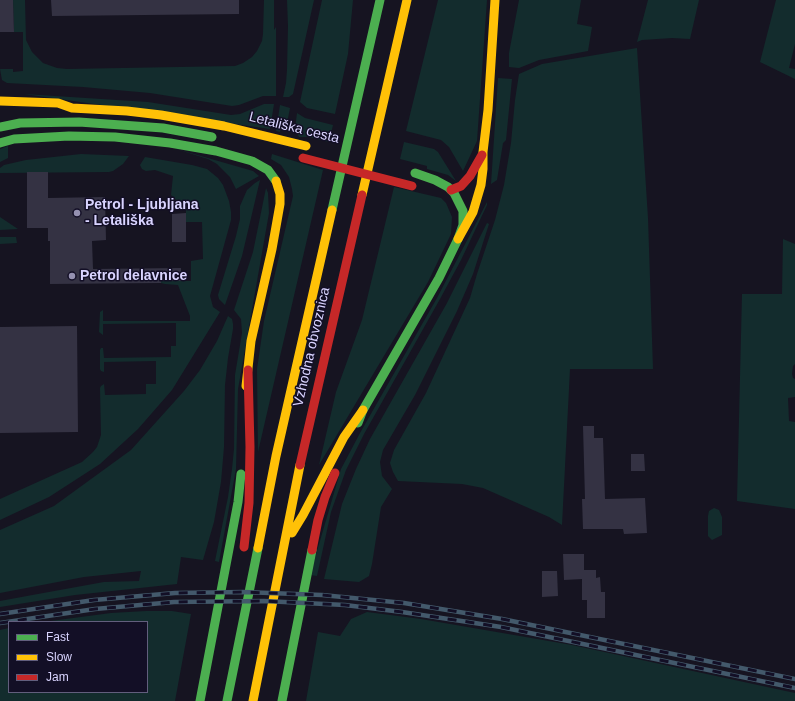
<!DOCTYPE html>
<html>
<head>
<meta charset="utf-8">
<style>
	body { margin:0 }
	#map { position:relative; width:795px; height:701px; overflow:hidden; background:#161421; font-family:Helvetica,sans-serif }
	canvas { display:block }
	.legend { position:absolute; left:8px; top:621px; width:140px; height:72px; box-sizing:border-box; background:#130f26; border:1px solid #625e7d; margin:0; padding:5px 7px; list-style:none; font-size:12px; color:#d9d4ff }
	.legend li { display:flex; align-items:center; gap:8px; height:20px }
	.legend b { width:20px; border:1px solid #625e7d }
</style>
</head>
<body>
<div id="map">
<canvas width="795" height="701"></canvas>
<ul class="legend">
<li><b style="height:5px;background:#4caf50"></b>Fast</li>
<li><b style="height:5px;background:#ffc107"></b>Slow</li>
<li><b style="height:5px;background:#c62828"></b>Jam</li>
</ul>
</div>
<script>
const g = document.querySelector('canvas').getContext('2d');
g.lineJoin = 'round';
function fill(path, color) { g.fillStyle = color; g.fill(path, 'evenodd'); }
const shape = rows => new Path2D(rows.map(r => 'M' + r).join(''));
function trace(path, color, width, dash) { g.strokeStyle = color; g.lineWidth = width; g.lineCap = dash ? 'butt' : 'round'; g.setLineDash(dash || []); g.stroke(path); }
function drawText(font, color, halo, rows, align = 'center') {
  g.font = font + ' Helvetica,sans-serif'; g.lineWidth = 3; g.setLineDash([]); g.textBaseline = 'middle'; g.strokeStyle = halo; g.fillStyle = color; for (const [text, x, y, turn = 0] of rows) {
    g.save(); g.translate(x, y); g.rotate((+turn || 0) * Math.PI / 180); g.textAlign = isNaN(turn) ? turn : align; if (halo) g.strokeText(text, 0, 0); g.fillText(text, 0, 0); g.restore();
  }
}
fill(shape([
	[13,0,25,0,26,40,32,52,43,63,57,68,67,69,235,66,243,63,252,57,257,51,262,41,263,34,264,0,274,0,274,30,276,27,276,96,263,96,239,105,232,106,150,93,83,87,7,83,2,80,0,69,13,69,13,72,23,71,23,32,14,32],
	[287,0,314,0,293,94,289,97,283,97,286,83,287,70,288,26],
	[322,0,353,0,348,54,335,114,307,108,300,102],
	[438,0,487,0,477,141,463,171,449,147,441,140,406,131],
	[519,0,581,0,577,24,592,27,588,51,539,60,519,68,509,67,509,53],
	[648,0,699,0,690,39,672,38,642,40,637,42],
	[776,0,795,0,795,44,789,68,795,69,795,79,760,62],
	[637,48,648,218,653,369,570,369,562,525,549,517,483,488,462,484,398,481,393,472,390,463,394,450,426,393,470,298,477,274,495,220,504,185,511,143,515,100,519,74,542,64],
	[498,78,512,79,506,140,503,143,497,180,491,184],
	[24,94,148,102,231,115,240,114,264,104,274,104,270,129],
	[280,105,290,108,286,128,281,127,280,132,276,131],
	[297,113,305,118,333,125,329,142,309,137,299,137,295,129],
	[404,142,434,149,438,152,456,181,448,175,427,169,427,166,400,159],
	[8,146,8,158,0,162,0,149],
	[173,148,253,171,259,176,236,189,230,177,217,164,208,159],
	[81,154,129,156,123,164,113,171,109,172,0,173,0,168,4,165,26,160],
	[272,154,323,170,258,452,257,369,264,321,293,196,292,189,289,177,281,165,271,159],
	[145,157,192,165,207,169,218,178,223,185,229,201,231,212,231,220,210,296,213,307,220,312,172,390,138,429,113,452,100,464,49,497,0,520,0,499,82,462,93,452,97,447,101,435,100,388,101,386,104,384,105,395,146,394,146,384,156,384,156,361,104,362,104,372,101,371,100,369,100,350,101,348,103,348,104,358,171,357,171,346,176,346,176,323,103,324,103,335,99,332,100,312,103,310,103,321,190,321,190,316,178,285,165,284,161,283,161,281,191,281,191,261,203,259,202,222,186,222,186,209,171,195,173,176,155,170,146,171,142,169,140,165],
	[260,180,242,256,225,305,219,299,218,295,236,236,240,219,240,206,247,190,255,183],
	[394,187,441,198,446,203,452,217,451,234,428,282,319,465,336,392,362,320],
	[266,188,268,193,269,213,238,389,236,469,219,562,215,561,228,497,232,469,234,449,235,375,242,333,241,319,234,310,253,252],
	[487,202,487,205,461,260,440,299,364,434,346,470,331,512,317,576,310,575,341,469,360,433,437,298],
	[0,217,18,229,0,230],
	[487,223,489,224,473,274,457,311,415,395,383,450,380,462,382,476,392,489,381,507,372,564,369,576,359,582,324,579,342,504,356,469,370,439,447,303],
	[0,237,16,237,17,243,0,244],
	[783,239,795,244,795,364,793,366,792,374,793,378,795,379,795,397,788,398,789,421,795,422,795,509,737,501,742,294,782,294],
	[228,316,232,319,233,324,233,329,228,358,225,385,224,447,221,482,214,522,203,560,181,557,177,584,75,595,0,607,0,601,27,596,104,582,139,581,141,571,84,577,0,593,0,530,54,506,131,450,184,391,200,370,217,341],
	[714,508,719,510,722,517,722,535,712,540,708,536,708,516,709,511],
	[146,611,172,611,191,614,175,701,0,701,0,630,9,628,9,692,147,692,147,622,43,622,111,613],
	[367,612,421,619,572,645,795,693,795,701,306,701,318,632,340,636,351,619]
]), '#132c2d');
fill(shape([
	[0,0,13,0,14,32,0,32],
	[51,0,239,0,239,14,52,16],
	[27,172,48,172,48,198,105,197,106,240,92,241,93,269,181,268,181,281,161,281,161,283,50,284,50,241,48,241,48,228,27,228],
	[186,213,186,242,172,242,172,214],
	[77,326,78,432,0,433,0,327],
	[583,426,594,426,594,438,603,438,605,499,645,498,647,533,624,534,623,529,583,529,582,499,585,499],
	[631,454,644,454,645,471,631,471],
	[563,554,584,554,584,570,596,570,596,578,600,577,601,592,605,592,605,618,587,618,587,600,582,600,582,579,564,580],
	[542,571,557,571,558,596,542,597]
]), '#343243');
trace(shape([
	[0,127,20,123,79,122,163,128,212,137],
	[0,143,14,139,69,136,115,137,170,143,216,151,252,161,268,170,276,181],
	[332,210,380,0],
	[358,423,363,410,439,278,458,239,463,225,463,211,454,193,448,187,435,180,415,173],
	[200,701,238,502,241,474],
	[227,701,258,548],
	[282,701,312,550]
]), '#4caf50', 9);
trace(shape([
	[0,101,58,103,72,108,127,111,161,115,224,126,306,146],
	[362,195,407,0],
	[458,239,473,212,481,185,483,169,483,152,488,110,495,0],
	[246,386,251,341,272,249,280,204,280,194,276,181],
	[292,533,303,515,344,437,363,410],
	[258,548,276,456,332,210],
	[253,701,300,465]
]), '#ffc107', 9);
trace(shape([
	[451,190,461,186,470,176,482,155],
	[300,465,362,195],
	[244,547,249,503,250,447,248,370],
	[312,550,318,520,325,497,335,473]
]), '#c62828', 9);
const rail = shape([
	[0,614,94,600,175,593,243,592,322,595,404,603,502,619,795,679],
	[0,623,95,609,174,602,264,601,345,605,402,612,501,627,795,688]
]);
trace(rail, '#43596b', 4.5);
trace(rail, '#130f26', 3, [9]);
trace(shape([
	[303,158,412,186]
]), '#c62828', 9);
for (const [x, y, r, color] of [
	[77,213,4,"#9591b1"],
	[72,276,4,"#9591b1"]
]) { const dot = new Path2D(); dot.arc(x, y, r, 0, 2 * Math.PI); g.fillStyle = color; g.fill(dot); trace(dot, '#130f26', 1.5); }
drawText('14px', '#d9d4ff', '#130f26', [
	["Letališka cesta",294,128,14],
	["Vzhodna obvoznica",312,347,-77]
]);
drawText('bold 14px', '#d9d4ff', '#130f26', [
	["Petrol - Ljubljana",85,205],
	["- Letališka",85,221],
	["Petrol delavnice",80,276]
], 'left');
</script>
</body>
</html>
